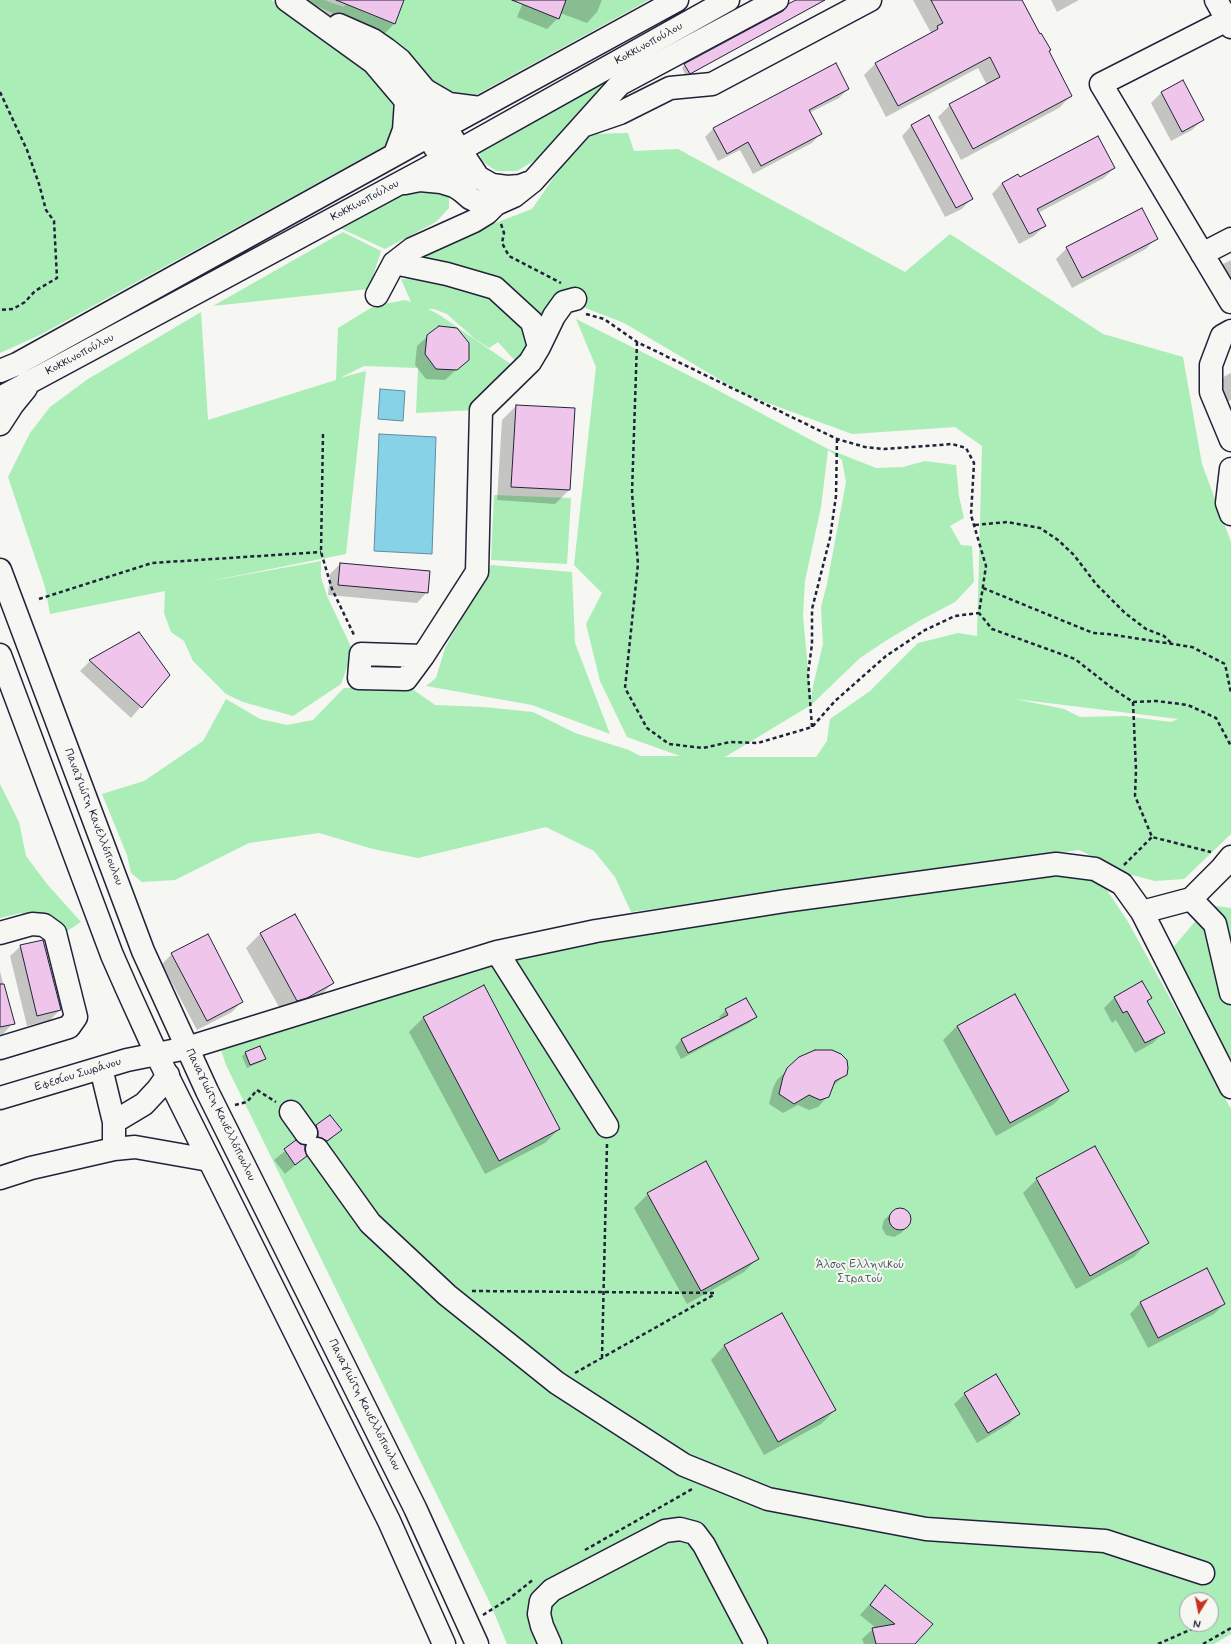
<!DOCTYPE html>
<html>
<head>
<meta charset="utf-8">
<style>
	body { margin:0 }
	#map { position:relative; width:1231px; height:1644px; overflow:hidden; background:#f6f6f2; font-family:Mynerve,sans-serif }
	canvas { display:block }
	.north { position:absolute; left:1179px; top:1592px; width:40px; height:40px; box-sizing:border-box; background:#f6f6f2; border:1px solid #a1a1a9; border-radius:50%; rotate:190deg; font-size:11px; font-weight:700; line-height:16px; text-align:center; color:#22223b }
	.north::after { content:''; display:block; margin:auto; width:14px; height:18px; background:#c8321e; clip-path:polygon(50% 0,100% 100%,50% 72%,0 100%) }
</style>
</head>
<body>
<div id="map">
<canvas width="1231" height="1644"></canvas>
<div class="north">N</div>
</div>
<script>
const g = document.querySelector('canvas').getContext('2d');
g.lineJoin = 'round';
function fill(path, color) { g.fillStyle = color; g.fill(path, 'evenodd'); }
const shape = rows => new Path2D(rows.map(r => 'M' + r).join(''));
function trace(path, color, width, dash) { g.strokeStyle = color; g.lineWidth = width; g.lineCap = dash ? 'butt' : 'round'; g.setLineDash(dash || []); g.stroke(path); }
function drawText(font, color, halo, rows, align = 'center') {
  g.font = font + ' Mynerve,sans-serif'; g.lineWidth = 4; g.setLineDash([]); g.textBaseline = 'middle'; g.strokeStyle = halo; g.fillStyle = color; for (const [text, x, y, turn = 0] of rows) {
    g.save(); g.translate(x, y); g.rotate((+turn || 0) * Math.PI / 180); g.textAlign = isNaN(turn) ? turn : align; if (halo) g.strokeText(text, 0, 0); g.fillText(text, 0, 0); g.restore();
  }
}
fill(shape([
	[0,0,271,0,296,17,381,78,399,109,394,141,40,335,0,353],
	[304,0,324,0,344,7,347,0,364,8,363,12,395,24,404,0,649,0,474,96,452,99,358,25],
	[598,79,608,91,537,159,517,171,496,171,482,161,479,152],
	[628,133,634,151,678,149,905,272,950,234,1103,334,1183,357,1202,464,1231,542,1231,834,1184,879,1155,881,1132,875,1079,850,631,912,615,877,594,851,546,827,418,858,373,849,319,833,249,843,175,880,142,882,131,873,127,855,102,794,144,781,203,741,226,699,260,719,287,725,313,720,344,688,411,688,435,705,484,707,533,712,575,733,629,750,640,756,680,756,627,737,600,681,586,624,602,593,574,565,596,367,576,319,706,384,828,449,876,468,903,467,925,461,956,465,959,496,964,518,950,526,961,545,972,546,974,582,955,602,919,621,887,640,860,658,811,705,725,757,816,757,827,741,830,719,870,691,918,643,958,633,977,636,982,446,955,427,852,434,746,395,624,323,583,307,580,291,539,332,510,291,416,253,532,209,563,164,591,134],
	[828,450,842,460,846,482,827,584,821,607,823,644,813,686,811,701,803,616,805,581,821,507],
	[1015,699,1178,719,1171,722,1124,716,1080,717,1064,709],
	[437,187,449,197,449,208,436,222,385,249,338,227,402,190],
	[343,232,381,251,369,289,213,306],
	[401,279,443,280,481,295,510,310,527,324,533,346,519,365,498,342,489,348,475,339,447,314,434,309,428,309,438,314,515,367,475,410,416,413,418,368,364,366,340,378,366,371,346,554,205,582,321,561,321,577,327,596,353,651,341,684,293,716,243,702,226,694,193,661,184,641,171,632,164,613,165,591,50,614,45,587,8,477,30,433,50,407,88,379,201,312,208,420,336,380,338,328,374,306,405,300,411,302],
	[494,495,571,498,567,564,491,560],
	[491,565,572,572,575,643,610,734,532,705,426,686,436,678,445,648],
	[0,784,19,822,26,856,47,884,81,922,67,931,21,913,0,918],
	[1085,873,1106,889,1127,920,1231,1109,1231,1634,1214,1644,507,1644,490,1603,226,1065,221,1050,226,1044,496,963,606,934,997,876],
	[1187,1600,1211,1600,1211,1624,1187,1624],
	[1209,905,1231,908,1231,1063,1171,950]
]), '#aaedb7');
const water = shape([
	[380,389,405,391,403,421,378,419,380,389],
	[379,434,436,437,432,554,374,551,379,434]
]);
fill(water, '#87d2e7');
trace(water, '#5f8ca2', 1);
fill(shape([
	[295,0,403,0,394,24,381,37,330,20],
	[524,0,602,0,597,12,587,23,560,13,558,18,547,29,517,17],
	[798,0,825,0,686,76,682,68,685,65,782,12],
	[913,0,1021,0,1071,96,1059,108,961,160,938,117,950,105,987,85,978,68,886,117,864,75,876,63,931,33],
	[1051,0,1079,0,1057,12],
	[1183,82,1202,120,1192,130,1171,141,1151,103,1161,93],
	[848,89,839,98,809,113,820,134,812,143,753,174,740,150,718,161,705,137,713,129],
	[912,125,972,198,962,209,945,217,902,136],
	[1114,168,1104,178,1038,213,1045,226,1034,236,1019,244,992,194,1002,183,1020,178],
	[1141,209,1156,238,1146,249,1072,288,1056,259,1067,248],
	[1231,260,1231,301,1213,274,1223,264],
	[428,336,459,367,445,380,426,379,415,365,417,346],
	[1231,373,1231,400,1225,403,1216,385,1225,376],
	[516,406,569,490,555,504,497,500,502,420],
	[340,564,427,592,417,603,328,595,330,574],
	[139,633,168,675,131,718,80,671,90,661],
	[295,915,333,983,319,997,283,1014,246,948,260,934],
	[21,946,60,1010,50,1020,27,1026,10,956],
	[172,954,242,1001,232,1012,197,1030,162,964],
	[0,971,13,1023,3,1034,0,1035],
	[1142,983,1150,998,1146,1002,1163,1032,1153,1043,1135,1053,1116,1020,1112,1023,1104,1008,1114,998],
	[483,986,559,1129,545,1143,485,1174,409,1032,423,1018],
	[726,1010,756,1017,749,1023,681,1059,675,1047,681,1040,721,1020,719,1017],
	[957,1026,1068,1090,1054,1104,996,1136,943,1040],
	[246,1053,264,1059,261,1062,247,1068,242,1056],
	[788,1069,846,1074,832,1087,828,1096,818,1107,809,1110,798,1105,783,1113,769,1104,773,1088,777,1080],
	[317,1126,340,1130,330,1140,316,1151,308,1142,306,1136],
	[296,1142,306,1156,285,1174,274,1160],
	[705,1163,758,1258,744,1272,687,1304,634,1208,648,1194],
	[1037,1179,1147,1243,1134,1257,1076,1289,1023,1193],
	[899,1209,906,1211,910,1218,908,1226,901,1233,894,1237,886,1235,882,1228,884,1220,891,1213],
	[1206,1269,1224,1304,1214,1314,1148,1348,1130,1314,1140,1303],
	[782,1315,835,1410,821,1424,764,1455,711,1360,724,1346],
	[965,1394,1019,1414,1009,1424,977,1443,954,1404],
	[885,1587,913,1644,864,1644,862,1639,873,1629,876,1628,860,1615]
]), '#0003');
const building = shape([
	[336,0,404,0,395,24,336,0],
	[512,0,566,0,559,19,512,0],
	[796,0,825,0,690,74,684,64,783,11,788,4,796,0],
	[931,0,1022,0,1040,34,1041,33,1051,50,1049,51,1072,96,973,149,949,104,1000,77,990,57,898,106,875,63,938,29,937,26,943,23,931,0],
	[836,63,849,89,809,110,822,134,761,166,748,142,727,154,713,128,836,63],
	[1183,80,1204,120,1182,132,1161,92,1183,80],
	[929,115,973,199,956,208,911,125,929,115],
	[1098,136,1115,168,1037,209,1046,226,1029,234,1002,183,1018,174,1020,177,1098,136],
	[1142,208,1158,239,1082,278,1066,247,1142,208],
	[439,326,457,328,469,343,469,360,457,370,436,369,425,354,427,335,439,326],
	[516,405,575,408,570,490,511,487,516,405],
	[340,563,430,571,428,593,338,585,340,563],
	[139,632,170,675,142,708,89,660,139,632],
	[295,914,334,983,307,998,297,1001,260,933,295,914],
	[208,934,243,1002,207,1021,171,953,208,934],
	[43,940,61,1010,37,1016,20,945,43,940],
	[1142,981,1152,998,1147,1001,1165,1033,1145,1043,1127,1011,1123,1013,1114,997,1142,981],
	[0,984,4,984,15,1024,0,1027,0,984],
	[484,985,560,1129,499,1161,423,1017,484,985],
	[1015,994,1069,1091,1010,1123,957,1026,1015,994],
	[746,998,757,1017,688,1053,681,1039,728,1015,725,1009,746,998],
	[260,1046,266,1059,250,1065,245,1052,260,1046],
	[815,1050,832,1050,841,1054,847,1060,848,1068,847,1075,835,1081,829,1097,820,1100,809,1095,794,1104,779,1094,783,1077,787,1068,799,1057,815,1050],
	[330,1115,342,1130,327,1141,322,1138,318,1137,318,1131,316,1125,330,1115],
	[296,1140,300,1144,305,1145,305,1151,307,1156,295,1165,284,1149,296,1140],
	[1095,1146,1149,1243,1090,1276,1036,1178,1095,1146],
	[706,1161,759,1259,701,1291,647,1193,706,1161],
	'889 1219a11 11 0 1 1 22 0a11 11 0 1 1-22 0Z',
	[1207,1268,1225,1304,1158,1338,1140,1302,1207,1268],
	[782,1313,836,1410,778,1442,724,1345,782,1313],
	[996,1374,1020,1414,988,1433,964,1393,996,1374],
	[885,1585,933,1624,915,1644,876,1644,872,1628,895,1624,870,1605,885,1585]
]);
fill(building, '#f0c5eb');
trace(building, '#22223b', 1);
const minor = shape([
	[287,0,373,62,406,101,462,191,470,198,482,204,496,204,514,196,533,181,620,84,777,0],
	[1216,0,1231,27],
	[1231,18,1101,84,1231,302],
	[339,25,373,40,386,49,400,60,425,90,445,127,478,177,492,185,507,187,520,186,528,183],
	[585,125,620,113,670,88,712,84,870,0],
	[1202,254,1231,239],
	[394,263,447,274,495,288,532,322,539,347],
	[377,295,394,263,412,249,474,221,487,213,496,204,496,196],
	[1231,331,1222,336,1211,365,1211,392,1231,440],
	[1231,469,1227,503,1231,514],
	[423,656,406,679,359,678,361,654,423,656,477,572,481,410,530,362,539,347,554,316,564,302,575,299],
	[1191,899,1215,924,1231,993],
	[1142,912,1191,899,1222,868,1231,857],
	[0,933,32,924,44,925,55,933,76,1017,69,1027,0,1048],
	[497,952,607,1126],
	[101,1068,114,1122,114,1149,135,1147,209,1160],
	[0,1098,127,1060,187,1048,497,952,596,931,785,901,1056,864,1095,869,1122,884,1142,912,1231,1087],
	[291,1112,306,1133],
	[114,1122,144,1104,158,1089,168,1075],
	[317,1149,370,1223,447,1295,557,1383,684,1465,768,1499,926,1529,1105,1541,1203,1573],
	[0,1178,31,1168,114,1149],
	[550,1644,542,1626,539,1614,541,1601,552,1590,665,1531,680,1529,695,1533,704,1545,756,1644]
]);
const major = shape([
	[425,90,449,104,480,108],
	[395,154,404,130,406,101],
	[405,183,420,180,441,182,454,186,462,191],
	[0,371,17,364,445,127,677,0],
	[0,398,426,169,728,0],
	[0,424,13,404,26,388],
	[0,570,143,951,207,1091,415,1508,477,1644],
	[0,655,112,955,127,989,157,1055,389,1521,444,1644]
]);
trace(minor, '#22223b', 25);
trace(major, '#22223b', 25);
trace(shape([
	[0,92,27,150,39,184,46,210,54,221,57,278,35,291,25,302,13,309,0,310],
	[501,224,504,233,502,243,509,256,561,283],
	[586,314,604,319,637,342,837,439,865,447,884,449,952,444,966,448,974,463,971,515,986,566,979,613,992,629,1075,659,1112,688,1133,702,1136,770,1135,796,1152,837,1211,852],
	[637,342,632,493,638,564,625,688,647,728,669,744,703,748,730,742,758,743,812,727,835,701,886,656,925,630,955,616,979,613],
	[323,434,321,552,332,589,355,637],
	[975,525,1007,522,1040,528,1058,540,1074,555,1096,584,1125,613,1146,629,1164,636,1171,643],
	[983,588,1093,633,1108,634,1192,647,1225,664,1231,693],
	[39,599,152,563,321,552],
	[1133,702,1156,701,1188,705,1216,718,1231,746],
	[812,727,808,674,812,644,812,609,830,538,836,496,837,439],
	[1124,865,1152,837],
	[235,1105,247,1102,257,1090,276,1102],
	[472,1291,716,1293],
	[602,1358,607,1144],
	[575,1373,715,1294],
	[585,1550,694,1488],
	[483,1615,510,1598,534,1579],
	[1158,1644,1192,1629],
	[1203,1644,1231,1628]
]), '#22223b', 2.5, [4, 3]);
trace(minor, '#f6f6f2', 22);
trace(major, '#f6f6f2', 22);
drawText('12px', '#22223b', '#f6f6f2', [
	["Κοκκινοπούλου",649,44,-29],
	["Κοκκινοπούλου",365,201,-28],
	["Κοκκινοπούλου",80,355,-28],
	["Παναγιώτη Κανελλόπουλου",93,817,69],
	["Εφεσίου Σωράνου",78,1075,-17],
	["Παναγιώτη Κανελλόπουλου",220,1115,64],
	["Παναγιώτη Κανελλόπουλου",364,1405,63]
]);
drawText('12px', '#44555a', '#f6f6f2', [
	["Άλσος Ελληνικού",860,1265],
	["Στρατού",860,1279]
]);
</script>
</body>
</html>
